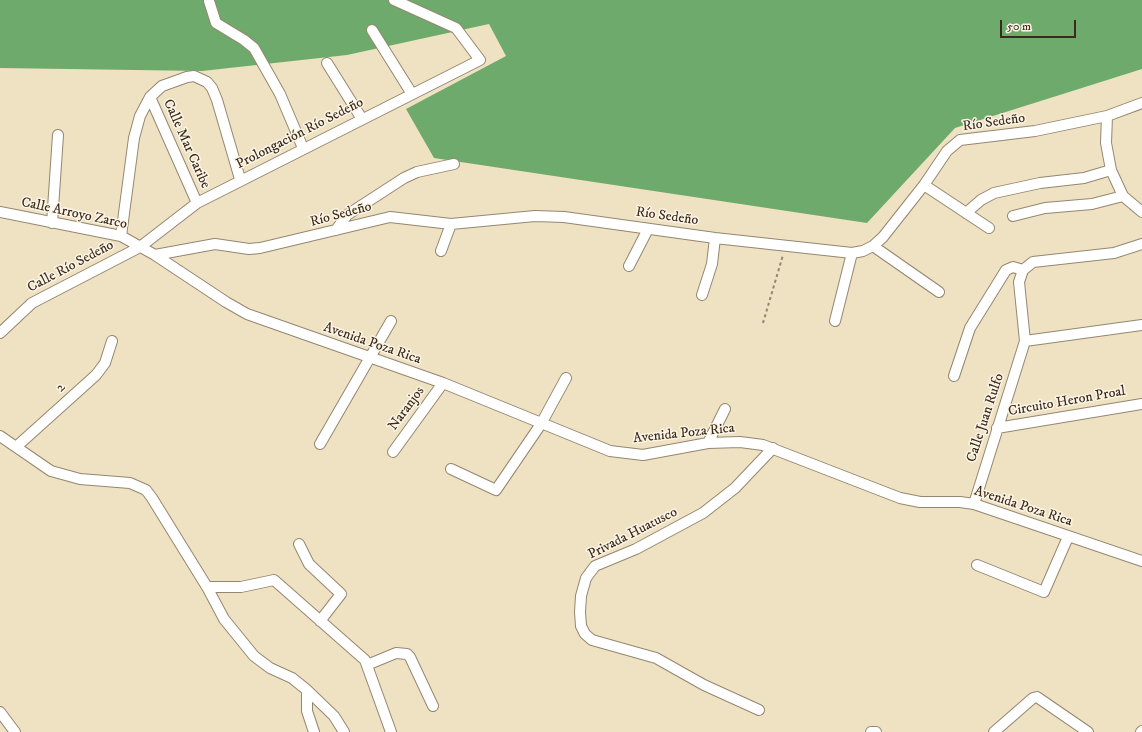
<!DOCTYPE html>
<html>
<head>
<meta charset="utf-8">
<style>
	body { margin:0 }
	#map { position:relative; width:1142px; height:732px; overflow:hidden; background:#efe2c2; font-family:"IM FELL DW Pica",serif }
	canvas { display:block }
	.scale { position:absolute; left:1000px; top:20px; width:76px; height:18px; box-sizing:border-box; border:2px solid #3b2a1e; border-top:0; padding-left:5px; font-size:12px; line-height:14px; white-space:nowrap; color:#3b2a1e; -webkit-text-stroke:3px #fcf5e5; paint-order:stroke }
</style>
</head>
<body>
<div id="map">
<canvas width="1142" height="732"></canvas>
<div class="scale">50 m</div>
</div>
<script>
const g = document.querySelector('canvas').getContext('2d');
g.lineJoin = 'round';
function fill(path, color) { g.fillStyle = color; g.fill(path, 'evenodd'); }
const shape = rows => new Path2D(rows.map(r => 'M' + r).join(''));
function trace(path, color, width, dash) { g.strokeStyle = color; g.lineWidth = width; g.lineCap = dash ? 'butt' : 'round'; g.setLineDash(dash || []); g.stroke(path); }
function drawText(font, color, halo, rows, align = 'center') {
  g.font = font + ' "IM FELL DW Pica",serif'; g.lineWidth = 3; g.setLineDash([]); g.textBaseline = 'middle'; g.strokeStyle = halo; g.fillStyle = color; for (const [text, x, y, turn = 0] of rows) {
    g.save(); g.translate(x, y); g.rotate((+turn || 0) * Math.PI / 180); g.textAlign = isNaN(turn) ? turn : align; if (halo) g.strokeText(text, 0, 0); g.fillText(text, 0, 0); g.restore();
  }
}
fill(shape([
	[0,0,1142,0,1142,69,955,128,867,223,434,158,406,109,506,56,489,24,347,55,202,71,0,68]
]), '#6eaa6c');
const minor = shape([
	[209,1,216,23,244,40,254,48,280,94,303,148],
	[372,30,412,94],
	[327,63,362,119],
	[150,97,197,203],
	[1107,116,1106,143,1111,170,1123,196,1142,212],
	[924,185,989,228],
	[0,212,121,236,155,255,226,302,247,314,443,383,610,451,643,455,708,443,740,442,763,445,900,498,920,502,960,502,974,504,1142,561],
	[966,213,981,200,994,193,1040,183,1084,178,1111,170],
	[1013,216,1045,208,1092,204,1123,196],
	[52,223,58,135],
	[336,230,347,215,404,178,417,172,454,164],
	[121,236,134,138,140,116,150,97,162,86,187,77,194,76,207,82,212,88,217,100,240,179],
	[873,246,939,292],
	[441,251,451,224],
	[155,255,215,244,249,249,260,248,390,217,451,224,535,216,564,217,715,238,852,253,863,251,873,246,883,237,924,185,947,151,960,140,1035,131,1107,116,1142,103],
	[629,266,648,229],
	[702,295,712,264,715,238],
	[835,321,852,253],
	[0,333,32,303,140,247,197,203,480,60,456,28,394,0],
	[1025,341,1142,325],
	[954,376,970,328,1006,270,1013,267,1023,270],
	[997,428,1142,404],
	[0,436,51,471,80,479,130,483,146,490,152,498,207,587,224,619,254,656,270,668,292,678,307,690,334,716,344,732],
	[708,443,725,409],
	[320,444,391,321],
	[16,447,96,375,105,363,112,341],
	[393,452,443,383],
	[451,469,496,490,541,424,566,378],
	[974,504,1025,341,1019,282,1023,270,1033,262,1114,253,1142,244],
	[299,544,309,564,341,594,320,621],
	[977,565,1044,592,1068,537],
	[207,587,241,587,274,580,365,660,391,732],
	[367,665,396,653,407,654,410,657,433,706],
	[307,690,307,711,314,732],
	[759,710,704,685,656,658,592,640,585,634,581,626,580,612,581,596,586,578,595,566,636,549,703,513,735,488,773,448],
	[0,712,15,732],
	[871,732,876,732],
	[994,732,1033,698,1037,697,1088,732],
	[1141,732,1142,731]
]);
trace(minor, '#958670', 12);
trace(shape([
	[763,323,783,255]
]), '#958670', 2, [3, 3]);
trace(minor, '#fff', 10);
drawText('14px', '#3b2a1e', '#fcf5e5', [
	["Río Sedeño",994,123,-8],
	["Prolongación Río Sedeño",300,134,-27],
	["Calle Mar Caribe",186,144,66],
	["Calle Arroyo Zarco",74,214,12],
	["Río Sedeño",341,215,-15],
	["Río Sedeño",667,217,8],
	["Calle Río Sedeño",71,267,-28],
	["Avenida Poza Rica",372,344,19],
	["2",61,388,-42],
	["Circuito Heron Proal",1067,402,-10],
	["Naranjos",407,409,-54],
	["Calle Juan Rulfo",986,418,-72],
	["Avenida Poza Rica",684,434,-6],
	["Avenida Poza Rica",1023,507,18],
	["Privada Huatusco",633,534,-27]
]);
</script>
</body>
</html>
